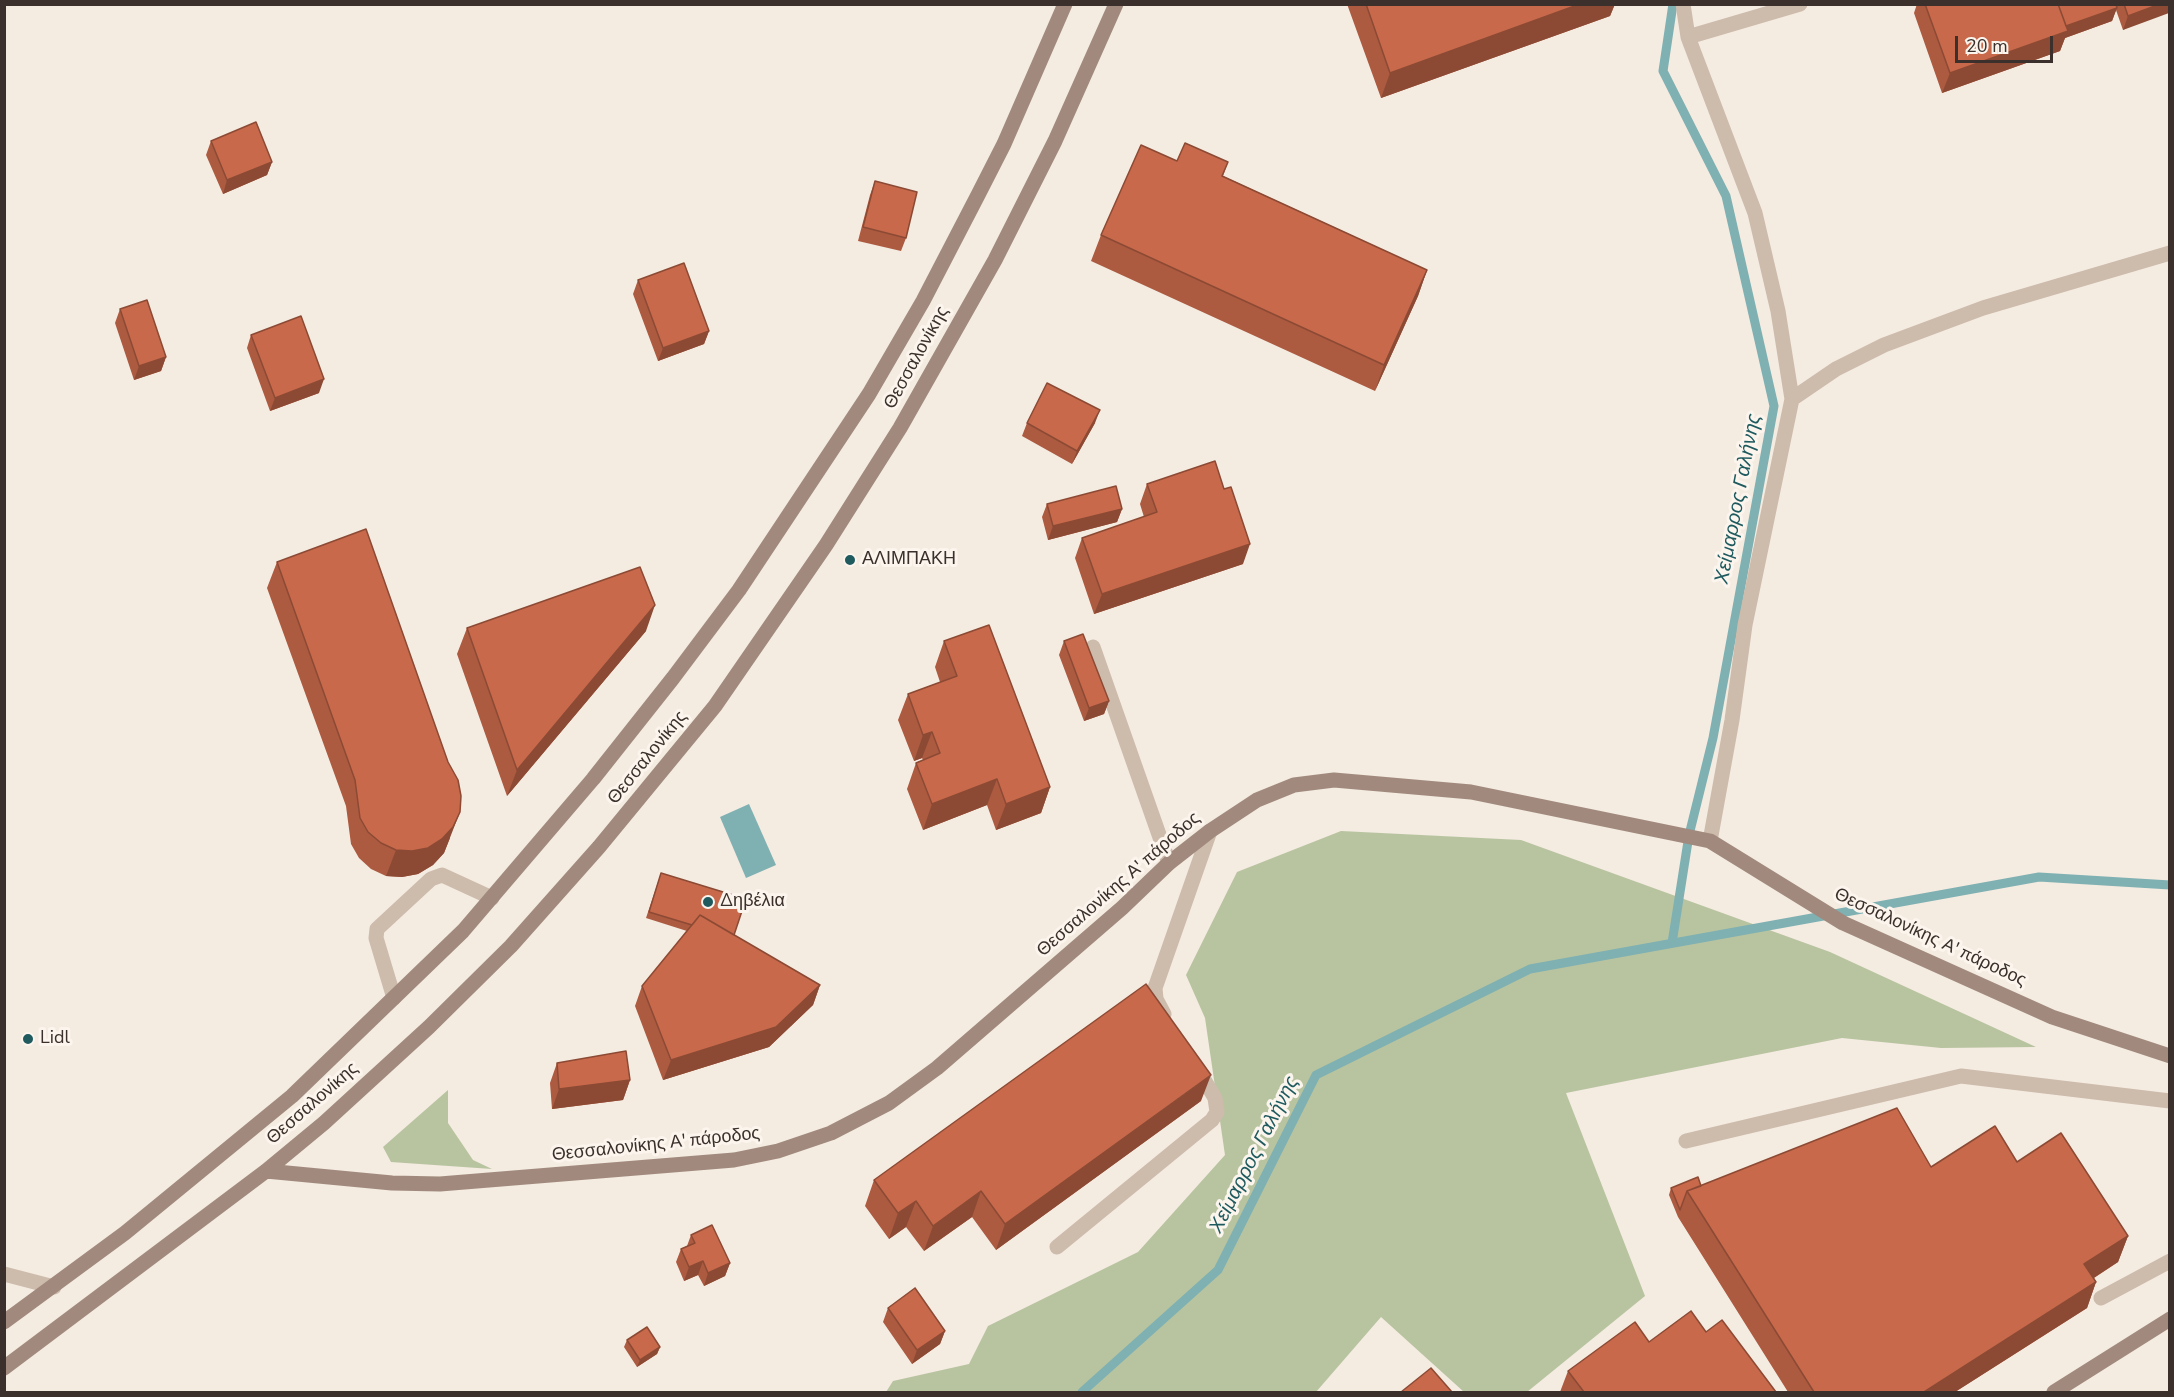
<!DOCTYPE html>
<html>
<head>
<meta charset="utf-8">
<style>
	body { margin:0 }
	#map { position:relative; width:2174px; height:1397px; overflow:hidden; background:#f4ebe1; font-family:"Nunito Sans",sans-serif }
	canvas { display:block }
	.frame { position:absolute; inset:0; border:6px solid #3b302b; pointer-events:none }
	.scale { position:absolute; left:1955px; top:36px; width:98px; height:27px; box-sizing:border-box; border:3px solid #3b302b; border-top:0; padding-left:8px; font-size:18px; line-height:21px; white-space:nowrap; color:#3b302b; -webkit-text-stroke:4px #fbf5ee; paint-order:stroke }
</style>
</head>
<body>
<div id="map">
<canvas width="2174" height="1397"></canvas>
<div class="frame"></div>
<div class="scale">20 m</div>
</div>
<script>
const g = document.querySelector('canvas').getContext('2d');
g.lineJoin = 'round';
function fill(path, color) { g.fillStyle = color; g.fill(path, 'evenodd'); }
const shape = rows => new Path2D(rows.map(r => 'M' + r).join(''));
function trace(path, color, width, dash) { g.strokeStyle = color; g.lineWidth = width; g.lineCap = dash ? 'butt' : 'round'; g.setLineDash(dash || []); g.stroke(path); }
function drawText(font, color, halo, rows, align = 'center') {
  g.font = font + ' "Nunito Sans",sans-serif'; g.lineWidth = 6; g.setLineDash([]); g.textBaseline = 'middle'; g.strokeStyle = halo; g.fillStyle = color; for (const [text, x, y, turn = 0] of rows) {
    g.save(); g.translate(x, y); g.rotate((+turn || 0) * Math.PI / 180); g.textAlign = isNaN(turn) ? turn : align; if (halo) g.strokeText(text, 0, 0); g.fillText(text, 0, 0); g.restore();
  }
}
fill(shape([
	[1341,831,1521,840,1830,952,2036,1047,1941,1048,1842,1038,1566,1093,1645,1296,1527,1392,1464,1392,1381,1317,1316,1392,886,1392,893,1381,969,1364,988,1326,1138,1252,1225,1155,1205,1018,1186,975,1237,872],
	[448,1090,448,1123,473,1160,492,1169,391,1162,383,1147]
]), '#b8c4a0');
fill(shape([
	[749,804,776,865,746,878,720,817]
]), '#7fb0b2');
trace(shape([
	[1672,943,1689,835,1713,738,1774,406,1726,196,1663,71,1673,4],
	[1082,1392,1218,1270,1316,1075,1530,969,2039,877,2170,885]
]), '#7fb0b2', 9);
trace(shape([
	[394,998,376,938,377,929,431,879,442,875,492,898],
	[1164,1014,1156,999,1155,988,1210,831],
	[1686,1141,1961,1076,2170,1101],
	[1057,1247,1212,1120,1217,1112,1215,1098,1197,1068],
	[4,1274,54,1287],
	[2101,1298,2170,1261]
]), '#cdbbac', 15);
trace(shape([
	[1683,4,1688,37,1755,213,1778,311,1792,399],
	[1688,37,1800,4],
	[1093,647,1169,863],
	[1710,841,1732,720,1745,625,1792,399,1836,369,1884,345,1983,308,2170,253]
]), '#cdbbac', 15);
trace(shape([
	[266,1171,392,1183,440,1184,734,1160,778,1151,831,1133,889,1103,937,1068,1122,908,1169,863,1210,831,1257,800,1294,785,1334,780,1471,792,1710,841,1843,923,2052,1017,2170,1056],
	[4,1322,125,1233,292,1096,463,931,593,779,673,678,739,590,869,394,923,301,978,195,1004,144,1065,4],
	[4,1368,266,1171,324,1123,429,1027,511,946,599,847,715,706,826,545,900,428,995,260,1055,141,1116,4],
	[2054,1392,2170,1319]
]), '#a18a7d', 15);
fill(shape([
	[1347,4,1615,4,1610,16,1381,98],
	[1917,4,2169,4,2123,30,2116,10,2112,21,2065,38,2060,51,1942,93,1914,13],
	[211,141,272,162,267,175,223,194,206,155],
	[1177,161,1228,162,1223,176,1427,270,1418,296,1375,391,1091,261,1101,235],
	[875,181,906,238,901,251,858,241,870,195],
	[638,280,709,331,704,344,658,361,633,294],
	[120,309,166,357,161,371,134,380,115,323],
	[251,335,319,393,270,411,247,348],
	[1027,423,1095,423,1072,464,1022,436],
	[1147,484,1243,564,1094,614,1075,558,1082,538,1144,517,1140,504],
	[1047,504,1122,509,1117,522,1048,540,1042,517],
	[277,562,450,838,444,853,433,865,418,874,402,877,386,876,371,869,359,858,351,844,346,806,267,588],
	[467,628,646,631,507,796,457,654],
	[944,641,1050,787,1041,813,996,830,987,805,923,830,907,789,916,763,923,760,922,758,914,761,898,720,908,694,940,682,935,667],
	[1064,641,1109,701,1104,714,1084,721,1059,655],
	[661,873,734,935,820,985,813,1005,769,1047,663,1080,635,1006,642,986,687,931,646,918],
	[557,1063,630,1080,623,1100,552,1109,550,1083],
	[1201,1101,996,1250,972,1217,924,1251,906,1227,889,1239,865,1206,874,1180],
	[2017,1162,2128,1236,2118,1262,2094,1278,2096,1282,2087,1308,1955,1392,1788,1392,1678,1217,1669,1195,1671,1188,1931,1167],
	[691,1235,730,1263,725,1276,704,1286,698,1275,684,1281,676,1262,681,1249,687,1246],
	[888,1308,945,1331,940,1344,912,1364,883,1322],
	[1706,1332,1776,1392,1560,1392,1568,1371,1649,1342],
	[627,1340,660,1347,657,1354,637,1367,624,1347]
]), '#ac5a40');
fill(shape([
	[1580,4,1615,4,1610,16,1381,98,1390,73],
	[2160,4,2169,4,2169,13,2123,30,2128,16],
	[2117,8,2112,21,2065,38,2060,51,1942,93,1950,73,2062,27],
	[272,162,267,175,223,194,227,180],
	[1427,270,1418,296,1375,391,1384,365],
	[709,331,704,344,658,361,663,348],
	[166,357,161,371,134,380,139,366],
	[324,379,319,393,270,411,275,398],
	[1100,410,1095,423,1072,464,1077,451],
	[1122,509,1117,522,1048,540,1053,526],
	[1250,544,1243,564,1094,614,1102,594],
	[655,605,646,631,507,796,517,770],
	[1109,701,1104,714,1084,721,1089,708],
	[932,732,922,758,914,761,923,735],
	[997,779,987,805,923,830,932,804],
	[1050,787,1041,813,996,830,1006,804],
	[460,812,444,853,433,865,418,874,402,877,386,876,396,850],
	[820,985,813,1005,769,1047,663,1080,671,1060],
	[1211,1075,1201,1101,996,1250,1005,1224],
	[630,1080,623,1100,552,1109,559,1089],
	[981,1191,972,1217,924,1251,933,1226],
	[916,1201,906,1227,889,1239,898,1213],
	[2128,1236,2118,1262,2075,1290,2084,1264],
	[703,1261,698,1275,684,1281,689,1267],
	[730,1263,725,1276,704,1286,708,1273],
	[2096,1282,2087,1308,1955,1392,1924,1392],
	[945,1331,940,1344,912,1364,917,1350],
	[660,1347,657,1354,637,1367,640,1360]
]), '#8c4a34');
const building = shape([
	[1366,4,1580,4,1390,73,1366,4],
	[1925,4,2058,4,2068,31,1950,73,1925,4],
	[2058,4,2116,4,2117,8,2066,26,2058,4],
	[2124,4,2160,4,2128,16,2124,4],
	[256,122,272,162,227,180,211,141,256,122],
	[1185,143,1228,162,1222,176,1427,270,1384,365,1101,235,1141,145,1177,161,1185,143],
	[875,181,917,192,906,238,863,227,875,181],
	[684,263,709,331,663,348,638,280,684,263],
	[147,300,166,357,139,366,120,309,147,300],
	[301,316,324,379,275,398,251,335,301,316],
	[1047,383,1100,410,1077,451,1027,423,1047,383],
	[1215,461,1224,489,1231,487,1250,544,1102,594,1082,538,1157,512,1147,484,1215,461],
	[1116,486,1122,509,1053,526,1047,504,1116,486],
	[366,529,448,762,458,780,461,796,460,812,453,827,442,839,428,848,412,851,396,850,381,843,368,832,360,818,355,780,277,562,366,529],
	[640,567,655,605,517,770,467,628,640,567],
	[989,625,1050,787,1006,804,997,779,932,804,916,763,940,753,932,732,923,735,908,694,957,676,944,641,989,625],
	[1083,634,1109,701,1089,708,1064,641,1083,634],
	[661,873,746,899,734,935,700,915,692,925,649,912,661,873],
	[700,915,820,985,776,1027,671,1060,642,986,700,915],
	[1146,984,1211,1075,1005,1224,981,1191,933,1226,916,1201,898,1213,874,1180,1146,984],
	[626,1051,630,1080,559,1089,557,1063,626,1051],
	[1897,1108,1931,1167,1995,1126,2017,1162,2061,1133,2128,1236,2084,1264,2096,1282,1924,1392,1814,1392,1687,1191,1897,1108],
	[1698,1177,1701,1186,1687,1191,1680,1210,1671,1188,1698,1177],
	[712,1225,730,1263,708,1273,703,1261,689,1267,681,1249,695,1243,691,1235,712,1225],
	[915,1288,945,1331,917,1350,888,1308,915,1288],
	[1691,1311,1706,1332,1722,1320,1776,1392,1584,1392,1568,1371,1635,1322,1649,1342,1691,1311],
	[647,1327,660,1347,640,1360,627,1340,647,1327],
	[1431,1368,1452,1392,1401,1392,1431,1368]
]);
fill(building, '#c8694b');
trace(building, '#8c4a34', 1.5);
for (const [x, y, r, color] of [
	[850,560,6,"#1f5a5e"],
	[708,902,6,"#1f5a5e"],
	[28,1039,6,"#1f5a5e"]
]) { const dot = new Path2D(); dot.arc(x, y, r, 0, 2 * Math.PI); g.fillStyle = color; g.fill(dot); trace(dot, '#fbf5ee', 2); }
drawText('18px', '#3b302b', '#fbf5ee', [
	["Θεσσαλονίκης",917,358,-61],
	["Θεσσαλονίκης",648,758,-51],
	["Θεσσαλονίκης Α' πάροδος",1119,885,-41],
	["Θεσσαλονίκης Α' πάροδος",1930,938,25],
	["Θεσσαλονίκης",313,1104,-41],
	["Θεσσαλονίκης Α' πάροδος",656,1145,-6]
]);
drawText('18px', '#3b302b', '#fbf5ee', [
	["ΑΛΙΜΠΑΚΗ",862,560],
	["Δηβέλια",720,902],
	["Lidl",40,1039]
], 'left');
drawText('italic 20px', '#1f5a5e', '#fbf5ee', [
	["Χείμαρρος Γαλήνης",1739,499,-79],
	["Χείμαρρος Γαλήνης",1255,1155,-63]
]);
</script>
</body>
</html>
